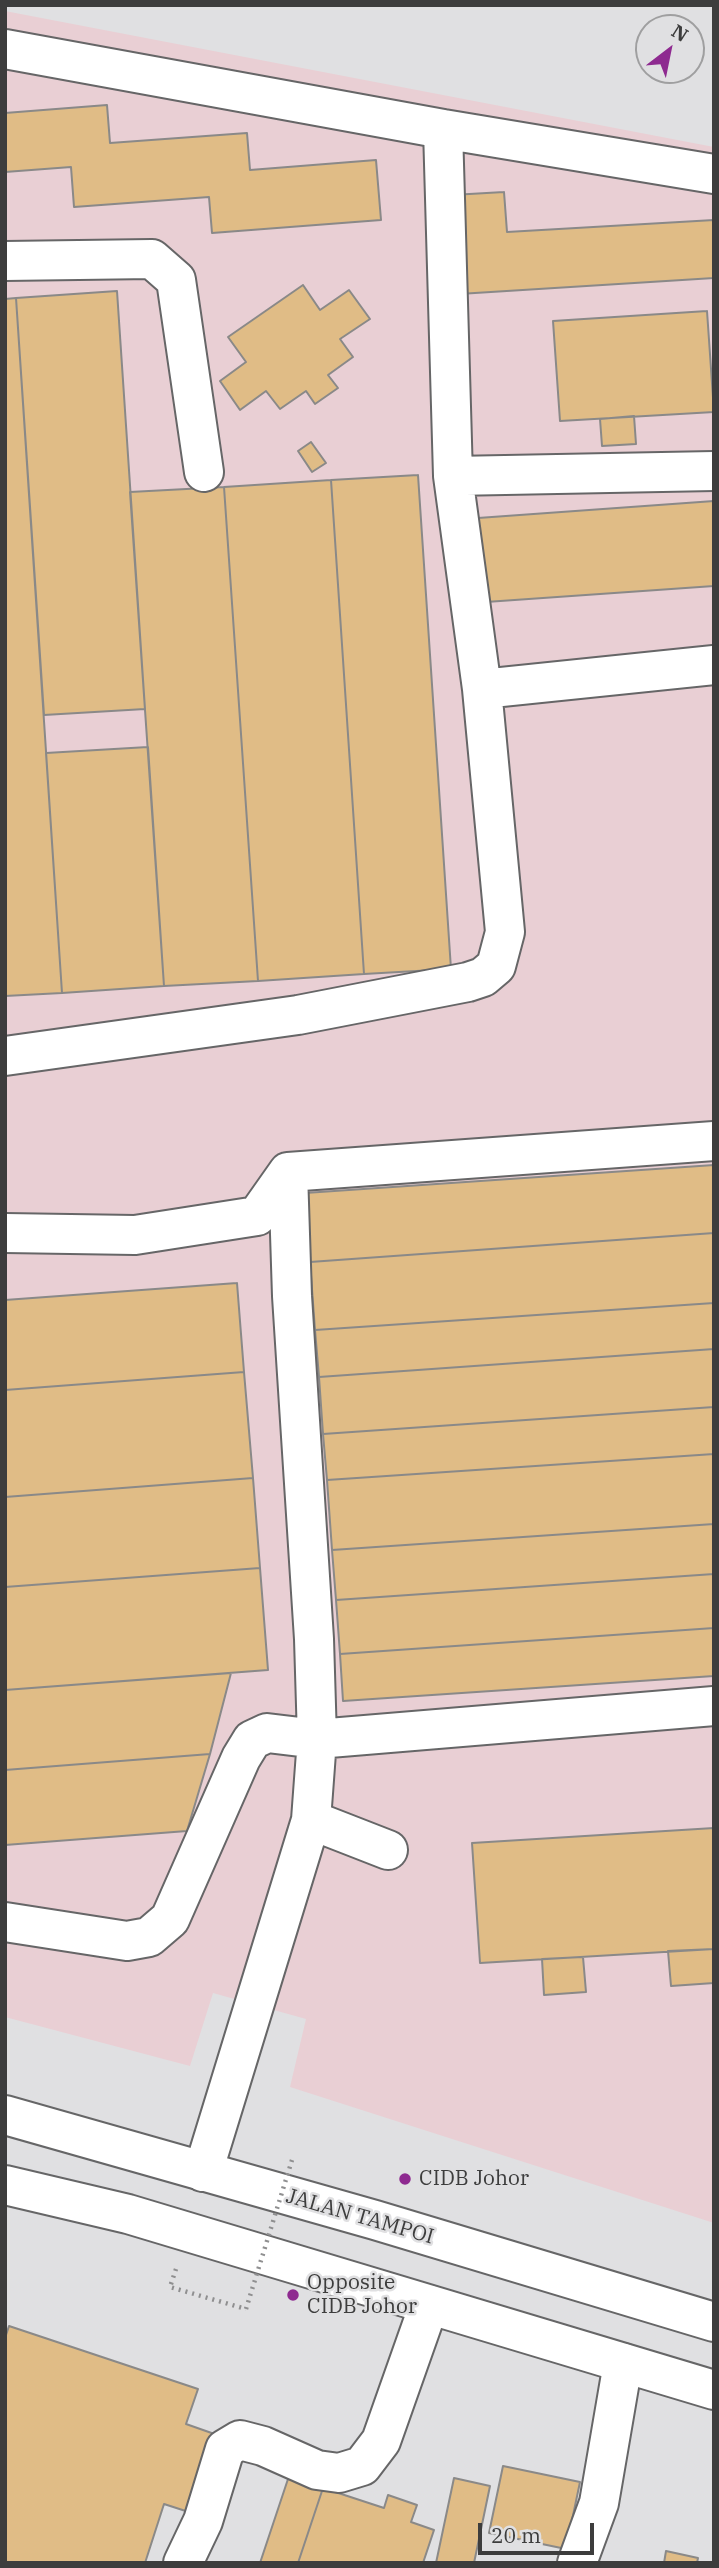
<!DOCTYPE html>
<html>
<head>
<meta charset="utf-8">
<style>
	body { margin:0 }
	#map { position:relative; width:719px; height:2568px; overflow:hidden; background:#e0e0e2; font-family:"IBM Plex Serif",serif }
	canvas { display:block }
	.frame { position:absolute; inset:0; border:7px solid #3d3d3d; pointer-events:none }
	.north { position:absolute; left:635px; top:14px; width:70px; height:70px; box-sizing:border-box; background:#e0e0e2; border:2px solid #9f9fa0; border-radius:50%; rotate:32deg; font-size:19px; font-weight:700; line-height:28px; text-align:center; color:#3d3d3d }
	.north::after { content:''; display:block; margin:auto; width:24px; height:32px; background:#8e2a90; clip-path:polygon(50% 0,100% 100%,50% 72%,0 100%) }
	.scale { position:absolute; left:478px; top:2523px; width:116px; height:32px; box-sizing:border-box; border:4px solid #3d3d3d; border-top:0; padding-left:9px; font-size:21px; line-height:24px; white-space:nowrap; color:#3d3d3d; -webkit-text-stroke:5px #e0e0e2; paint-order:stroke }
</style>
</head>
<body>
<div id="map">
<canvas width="719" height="2568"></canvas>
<div class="frame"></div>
<div class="north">N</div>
<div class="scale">20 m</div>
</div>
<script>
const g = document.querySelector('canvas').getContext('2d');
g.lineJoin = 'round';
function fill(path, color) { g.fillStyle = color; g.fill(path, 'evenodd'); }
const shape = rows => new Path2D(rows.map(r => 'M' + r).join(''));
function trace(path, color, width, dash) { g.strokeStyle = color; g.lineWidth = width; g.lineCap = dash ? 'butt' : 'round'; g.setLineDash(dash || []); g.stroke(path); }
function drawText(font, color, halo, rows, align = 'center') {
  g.font = font + ' "IBM Plex Serif",serif'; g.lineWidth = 5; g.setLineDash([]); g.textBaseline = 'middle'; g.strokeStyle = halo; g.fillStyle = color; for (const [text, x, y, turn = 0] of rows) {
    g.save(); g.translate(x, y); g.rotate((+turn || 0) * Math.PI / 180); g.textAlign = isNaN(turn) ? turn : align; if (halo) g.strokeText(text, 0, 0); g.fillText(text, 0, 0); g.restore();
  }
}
fill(shape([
	[5,11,714,147,714,2223,290,2087,306,2019,213,1993,190,2066,5,2017]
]), '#e9cfd4');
const building = shape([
	[107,105,110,143,247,133,250,170,376,160,381,220,212,233,209,197,74,207,71,167,5,172,5,113,107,105],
	[504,192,507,232,714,220,714,278,459,294,452,195,504,192],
	[303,285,320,310,349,290,370,319,340,339,353,357,328,375,338,388,315,404,306,391,280,409,266,391,240,410,220,381,246,362,228,337,303,285],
	[117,291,145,709,44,715,16,298,117,291],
	[16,298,62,993,5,996,5,299,16,298],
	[707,311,714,412,560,421,553,321,707,311],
	[634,416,636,444,602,446,600,419,634,416],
	[311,442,326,463,312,472,298,451,311,442],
	[418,475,451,969,364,974,331,480,418,475],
	[331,480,364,974,258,981,224,487,331,480],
	[224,487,258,981,164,986,130,492,224,487],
	[714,501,714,586,486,602,478,518,714,501],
	[148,747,164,986,62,993,46,753,148,747],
	[714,1165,714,1233,310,1262,305,1193,714,1165],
	[714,1233,714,1303,315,1330,310,1262,714,1233],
	[237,1283,244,1372,5,1390,5,1300,237,1283],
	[714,1303,714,1349,319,1377,315,1330,714,1303],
	[714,1349,714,1407,323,1434,319,1377,714,1349],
	[244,1372,253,1478,5,1497,5,1390,244,1372],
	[714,1407,714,1454,327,1480,323,1434,714,1407],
	[714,1454,714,1524,332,1550,327,1480,714,1454],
	[253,1478,260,1568,5,1587,5,1497,253,1478],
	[714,1524,714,1574,336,1600,332,1550,714,1524],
	[260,1568,268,1670,5,1690,5,1587,260,1568],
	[714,1574,714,1628,340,1654,336,1600,714,1574],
	[714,1628,714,1676,343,1701,340,1654,714,1628],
	[231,1673,210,1754,5,1770,5,1690,231,1673],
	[210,1754,187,1831,5,1845,5,1770,210,1754],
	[714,1828,714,1949,480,1963,472,1843,714,1828],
	[714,1949,714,1983,671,1986,668,1951,714,1949],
	[583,1957,586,1992,544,1995,542,1959,583,1957],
	[9,2326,198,2389,186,2424,223,2437,198,2515,164,2504,145,2563,5,2563,5,2338,9,2326],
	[503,2466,580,2482,566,2549,489,2533,503,2466],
	[289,2476,323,2488,298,2563,260,2563,289,2476],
	[454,2478,490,2486,474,2563,436,2563,454,2478],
	[323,2488,384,2508,388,2495,417,2505,411,2522,434,2530,423,2563,298,2563,323,2488],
	[666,2551,698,2558,697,2563,664,2563,666,2551]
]);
fill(building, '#e0bc86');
trace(building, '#8a8988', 2);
const minor = shape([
	[5,49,443,129,714,174],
	[5,261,152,259,176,280,204,472],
	[453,476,714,471],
	[482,689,714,665],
	[5,1056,298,1015,468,982,483,977,496,966,505,932,482,689,453,476,443,129],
	[5,1233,135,1235,257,1216,288,1172,714,1141],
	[311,1820,388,1850],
	[5,1922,127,1941,149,1937,170,1919,241,1758,252,1740,267,1733,317,1739,714,1706],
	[203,2172,311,1820,317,1739,314,1639,292,1296,288,1172],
	[183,2563,203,2521,225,2449,240,2440,263,2446,317,2470,339,2473,362,2466,381,2441,429,2305],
	[577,2563,599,2503,623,2363]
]);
const major = shape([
	[5,2115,375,2220,714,2322],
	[5,2185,128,2214,714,2390]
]);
trace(minor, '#666667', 42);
trace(major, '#666667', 42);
trace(shape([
	[176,2269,170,2287,246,2309]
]), '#8f8f90', 4.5, [2, 5]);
trace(minor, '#fff', 38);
trace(major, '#fff', 38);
trace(shape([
	[246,2309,292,2160]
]), '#8f8f90', 4.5, [2, 5]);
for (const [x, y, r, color] of [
	[405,2179,7,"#8e2a90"],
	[293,2295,7,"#8e2a90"]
]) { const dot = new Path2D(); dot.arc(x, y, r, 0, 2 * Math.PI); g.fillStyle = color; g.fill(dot); trace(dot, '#e0e0e2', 2.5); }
drawText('21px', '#3d3d3d', '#e0e0e2', [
	["CIDB Johor",419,2179],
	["Opposite",307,2283],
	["CIDB Johor",307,2307]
], 'left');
drawText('21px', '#3d3d3d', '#e0e0e2', [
	["JALAN TAMPOI",360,2217,16]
]);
</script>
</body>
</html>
